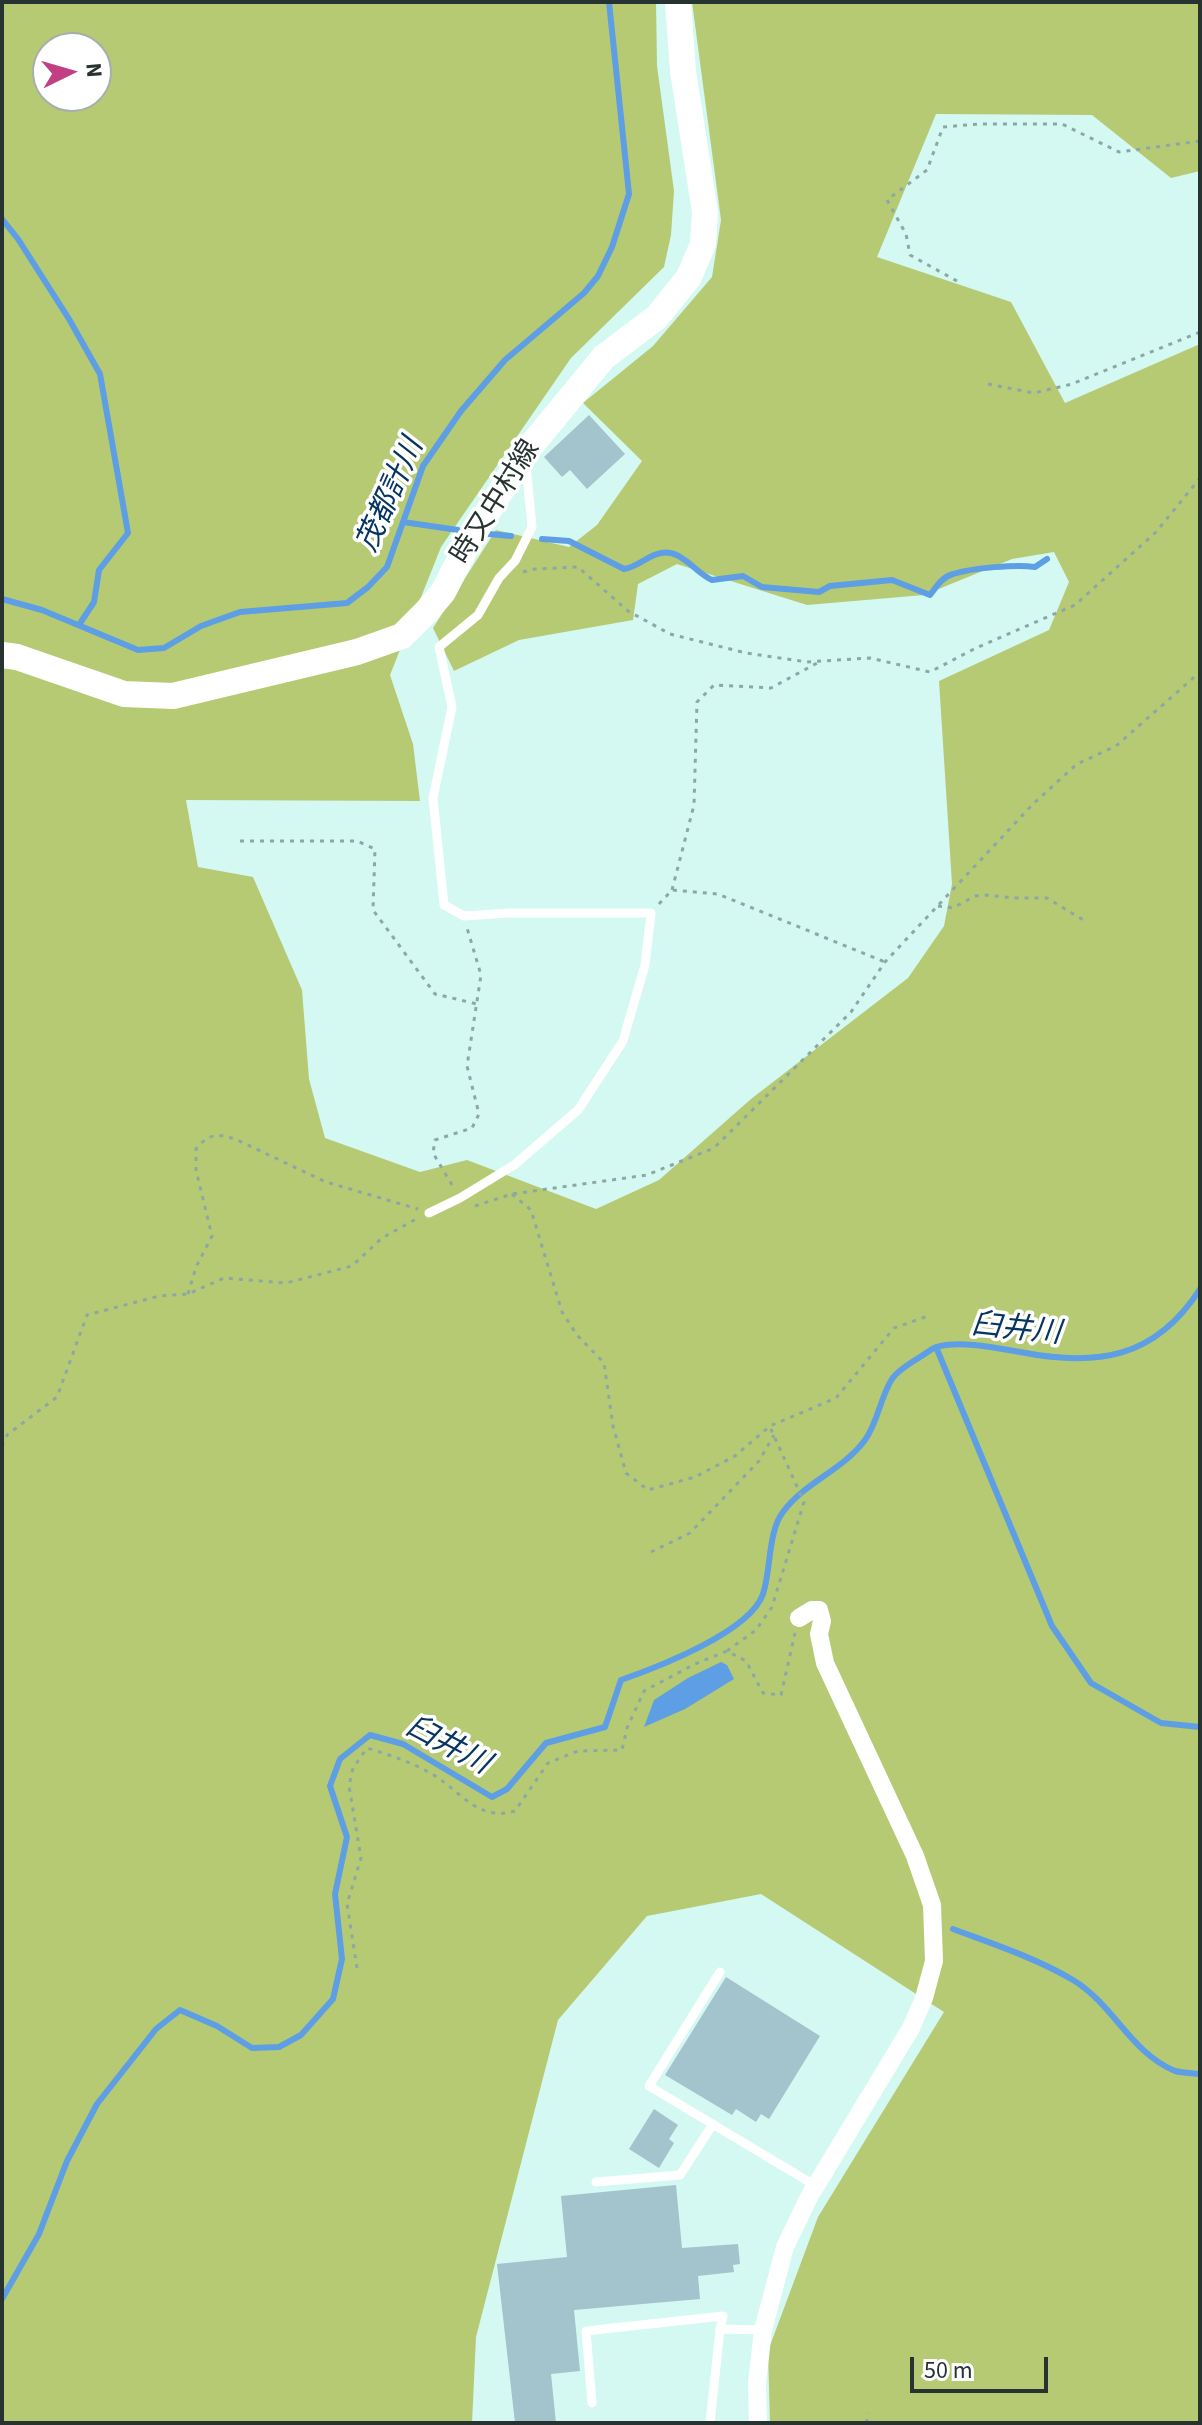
<!DOCTYPE html>
<meta charset="utf-8">
<style>
body{margin:0}
#map{position:relative;width:1202px;height:2425px;overflow:hidden;background:#d4f8f2;font-family:"Source Sans 3",sans-serif}
canvas{display:block}
.frame{position:absolute;inset:0;border:4px solid #263331;pointer-events:none}
.north{position:absolute;left:32px;top:32px;width:80px;height:80px;box-sizing:border-box;background:#fff;border:2px solid #a8adad;border-radius:50%;rotate:85deg;font-size:22px;font-weight:700;line-height:32px;text-align:center;color:#263331}
.north::after{content:'';display:block;margin:auto;width:28px;height:36px;background:#c33f84;clip-path:polygon(50% 0,100% 100%,50% 72%,0 100%)}
.scale{position:absolute;left:910px;top:2357px;width:138px;height:36px;box-sizing:border-box;border:4px solid #263331;border-top:0;padding-left:10px;font-size:24px;line-height:28px;white-space:nowrap;color:#263331;-webkit-text-stroke:6px #fff;paint-order:stroke}
</style>
<div id="map">
<canvas width="1202" height="2425"></canvas>
<div class="frame"></div>
<div class="north">N</div>
<div class="scale">50 m</div>
</div>
<script>
const context = document.querySelector('canvas').getContext('2d');
context.lineJoin = 'round';
function fillPath(path, color) { context.fillStyle = color; context.fill(path, 'evenodd'); }
function stroke(path, color, width, dash) { context.strokeStyle = color; context.lineWidth = width; context.lineCap = dash ? 'butt' : 'round'; context.setLineDash(dash || []); context.stroke(path); }
function drawText(font, color, halo, rows, align = 'center') {
  context.font = font + ' "Source Sans 3","Noto Sans JP",sans-serif'; context.lineWidth = 7; context.setLineDash([]); context.textBaseline = 'middle'; context.strokeStyle = halo; context.fillStyle = color; for (const [text, x, y, turn = 0] of rows) {
    context.save(); context.translate(x, y); context.rotate((+turn || 0) * Math.PI / 180); context.textAlign = isNaN(turn) ? turn : align; if (halo) context.strokeText(text, 0, 0); context.fillText(text, 0, 0); context.restore();
  }
}
const green = new Path2D(`
 M 2,2 L 656,2 L 657,66 L 674,191 L 671,235 L 664,267 L 571,358 L 441,547 L 390,675 L 413,744 L 420,801 L 186,800 L 198,867 L 253,877 L 302,990 L 309,1079 L 325,1138 L 420,1172 L 467,1160 L 596,1209 L 659,1180 L 751,1099 L 908,978 L 944,926 L 952,884 L 939,681 L 1049,630 L 1069,582 L 1054,552 L 1012,559 L 924,595 L 807,605 L 677,564 L 638,584 L 633,620 L 519,640 L 454,671 L 433,628 L 496,530 L 569,547 L 597,525 L 642,461 L 583,403 L 653,346 L 712,277 L 721,220 L 692,2 L 1200,2 L 1200,171 L 1171,178 L 1092,115 L 936,114 L 877,257 L 1011,302 L 1065,403 L 1200,344 L 1200,2423 L 770,2423 L 768,2351 L 818,2217 L 944,2012 L 761,1894 L 647,1916 L 558,2020 L 476,2337 L 472,2423 L 2,2423 ZM 48,48 L 96,48 L 96,96 L 48,96 Z`);
const water = new Path2D(`
 M 721,1662 L 727,1665 L 734,1679 L 685,1709 L 644,1727 L 654,1700 L 688,1678 Z`);
const stream = new Path2D(`
 M 2,219 L 18,239 L 69,319 L 100,374 L 128,533 L 99,570 L 94,602 L 79,625
 M 403,522 L 458,530
 M 489,534 L 511,536
 M 542,539 L 569,541 L 624,569 C 638,567 648,555 661,553 C 682,549 695,573 712,580 L 743,576 L 762,587 L 819,592 L 830,586 L 892,580 L 930,595 C 937,586 942,577 953,574 C 972,568 1017,564 1035,567 L 1047,559
 M 2,599 L 42,610 L 138,650 L 164,648 L 201,626 L 240,612 L 347,603 L 368,587 L 387,567 L 423,466 L 461,411 L 505,360 L 584,293 L 598,276 L 612,247 L 629,194 L 609,2
 M 936,1347 L 1052,1626 L 1091,1683 L 1161,1723 L 1200,1727
 M 953,1929 C 993,1944 1036,1958 1073,1980 C 1113,2004 1131,2053 1175,2071 C 1183,2073 1192,2073 1200,2074
 M 2,2299 L 39,2234 L 67,2161 L 97,2104 L 156,2029 L 180,2010 L 217,2026 L 252,2048 L 279,2047 L 301,2035 L 333,1999 L 342,1959 L 335,1894 L 347,1837 L 330,1786 L 340,1759 L 370,1735 L 403,1744 L 492,1797 L 507,1789 L 546,1743 L 605,1727 L 621,1680 C 658,1667 750,1632 763,1594 C 771,1570 768,1531 783,1512 C 805,1482 843,1470 865,1440 C 878,1422 880,1398 892,1379 C 898,1370 911,1363 920,1357 C 925,1354 931,1349 936,1347 C 959,1340 997,1348 1020,1352 C 1096,1367 1155,1359 1200,1289`);
const building = new Path2D(`
 M 589,415 L 625,454 L 587,489 L 570,470 L 562,477 L 544,457 Z
 M 726,1977 L 820,2036 L 769,2119 L 761,2114 L 756,2122 L 736,2109 L 732,2115 L 665,2075 Z
 M 654,2109 L 678,2125 L 669,2139 L 674,2143 L 659,2168 L 629,2149 Z
 M 676,2185 L 682,2248 L 738,2244 L 740,2264 L 733,2265 L 734,2272 L 698,2276 L 700,2299 L 574,2310 L 580,2371 L 551,2374 L 556,2423 L 515,2423 L 497,2264 L 567,2257 L 561,2196 Z`);
const path = new Path2D(`
 M 957,281 L 910,255 L 906,234 L 887,200 L 927,170 L 943,127 L 979,124 L 1062,124 L 1119,152 L 1200,141
 M 988,384 L 1034,393 L 1072,384 L 1200,332
 M 523,572 L 535,569 L 578,567 L 628,611 L 670,634 L 746,653 L 807,662 L 870,658 L 930,672 L 976,648 L 1075,605 L 1156,532 L 1200,478
 M 240,841 L 357,841 L 375,849 L 373,910 L 435,994 L 477,1004
 M 672,890 L 694,805 L 697,702 L 714,685 L 771,688 L 821,661
 M 659,904 L 672,890 L 718,894 L 885,962
 M 938,906 L 953,908 L 975,896 L 987,895 L 1013,898 L 1047,898 L 1085,921
 M 452,1185 L 433,1153 L 435,1140 L 472,1128 L 479,1114 L 467,1066 L 481,975 L 467,928
 M 512,1194 L 531,1210 L 562,1312 L 577,1335 L 604,1363 L 613,1426 L 626,1473 L 648,1490 L 695,1477 L 735,1456 L 770,1426 L 836,1398 L 894,1328 L 931,1315
 M 475,1206 L 512,1194 L 647,1175 L 714,1148 L 851,1012 L 885,962 L 1034,803 L 1077,764 L 1116,746 L 1200,672
 M 188,1294 L 196,1267 L 212,1236 L 196,1170 L 196,1149 C 208,1134 217,1133 235,1139 L 326,1182 L 418,1209
 M 2,1446 L 7,1435 L 57,1397 L 87,1315 L 159,1296 L 188,1294 L 224,1278 L 286,1283 L 352,1266 L 382,1238 L 418,1218
 M 651,1552 L 690,1533 L 759,1461 L 774,1435
 M 727,1651 L 756,1630 L 772,1607 L 804,1502 L 770,1427
 M 357,1968 L 347,1904 L 361,1858 L 349,1786 L 353,1768 L 367,1748 C 390,1755 411,1762 432,1774 C 461,1791 477,1822 515,1811 L 548,1763 L 578,1751 L 622,1750 L 627,1728 L 644,1691 L 695,1664 L 727,1651 L 746,1661 L 763,1693 L 781,1695 L 795,1633
 M 866,2423 L 869,2413`);
const service = new Path2D(`
 M 429,1213 L 460,1198 L 514,1165 L 578,1110 L 623,1041 L 645,965 L 651,913 L 509,913 L 464,916 L 444,905 L 433,798 L 452,707 L 439,647 L 478,615 L 499,578 L 515,561 L 532,527 L 526,465
 M 720,1972 L 649,2086 L 816,2186
 M 596,2182 L 680,2175 L 713,2124
 M 592,2403 L 586,2331 L 723,2316 L 720,2329
 M 710,2423 L 720,2329 L 763,2330`);
const minor = new Path2D(`
 M 758,2423 L 757,2383 L 763,2330 L 785,2247 L 809,2197 L 911,2028 L 924,1998 L 934,1961 L 932,1905 L 915,1856 L 825,1663 L 819,1634 L 822,1621 L 819,1610 L 812,1610 L 799,1618`);
const secondary = new Path2D(`
 M 2,655 L 17,657 L 124,694 L 173,696 L 357,652 L 402,636 L 426,612 L 443,592 L 471,538 L 525,453 L 604,357 L 657,317 L 689,277 L 703,244 L 705,212 L 683,71 L 678,2`);
const streetNames = [
 ["時又中村線",497,503,-58]
];
const waterNames = [
 ["茂都計川",392,496,-66],
 ["臼井川",1016,1331,6],
 ["臼井川",447,1747,28]
];
fillPath(green, '#b6ca74');
fillPath(water, '#5e9ee4');
stroke(stream, '#5e9ee4', 6);
fillPath(building, '#a3c3cd');
stroke(path, '#8da8a4', 3, [4, 6]);
stroke(service, '#fff', 9);
stroke(minor, '#fff', 18);
stroke(secondary, '#fff', 26);
drawText('28px', '#263331', '#fff', streetNames);
drawText('italic 30px', '#063562', '#fff', waterNames);
</script>
